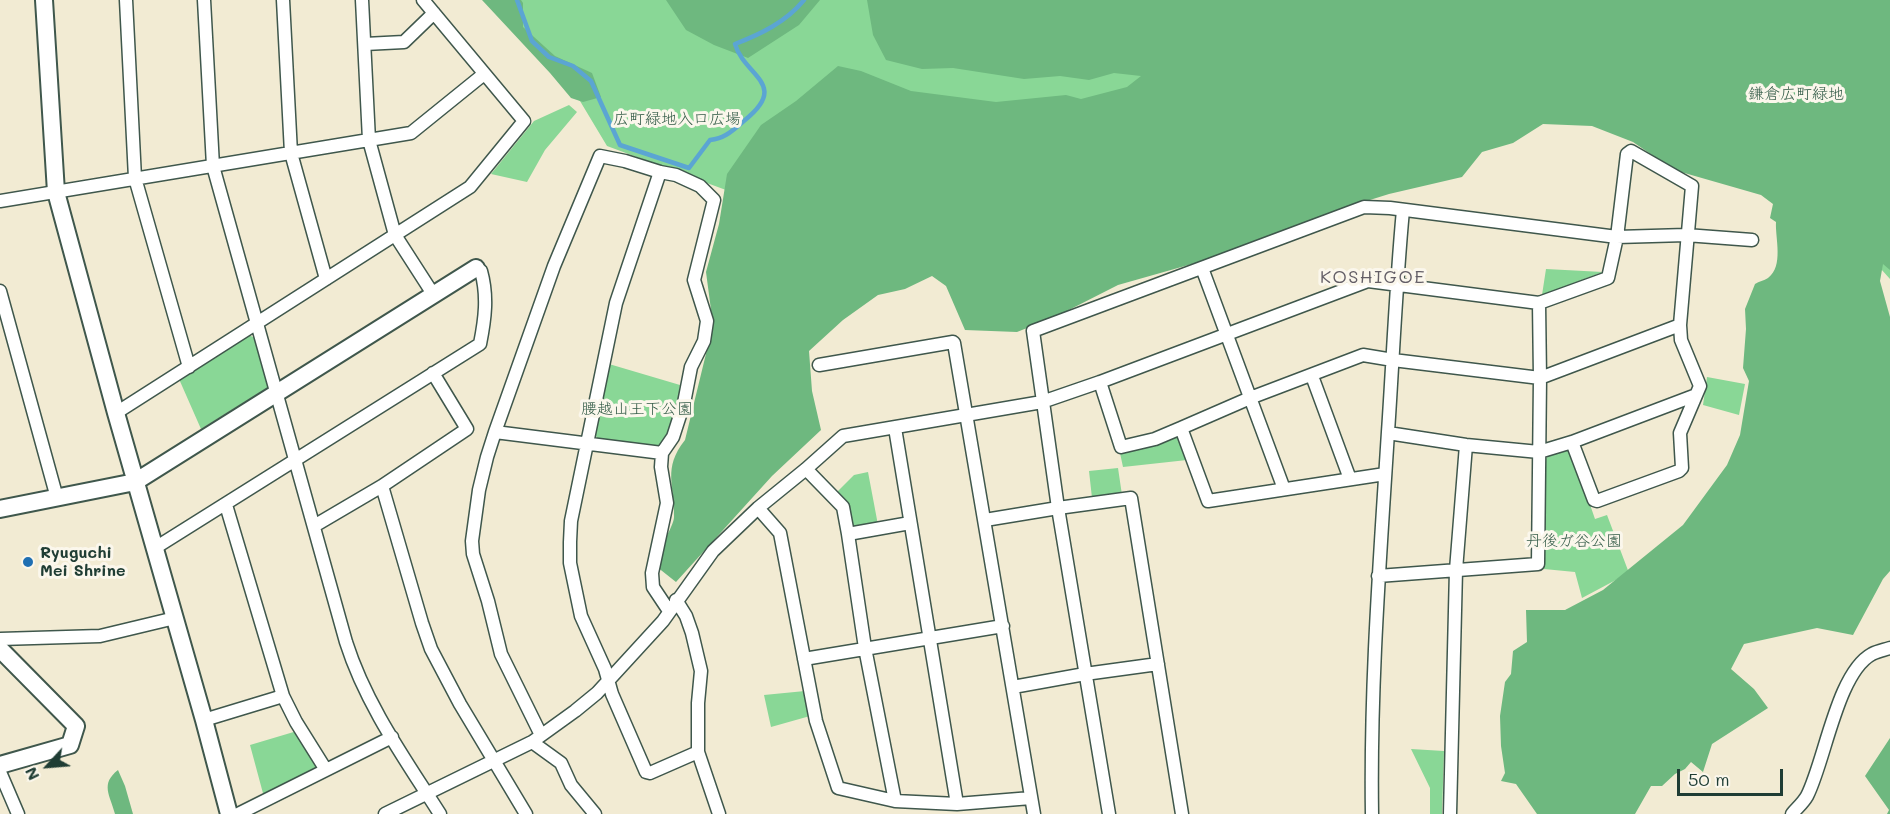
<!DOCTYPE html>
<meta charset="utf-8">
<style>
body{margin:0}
#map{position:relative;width:1890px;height:814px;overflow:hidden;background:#f2ebd3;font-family:Mali,sans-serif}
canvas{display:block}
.north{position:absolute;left:18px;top:736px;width:60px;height:60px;-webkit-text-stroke:4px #fbf7ec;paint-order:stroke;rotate:244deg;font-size:16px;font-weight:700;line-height:24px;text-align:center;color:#1f3d34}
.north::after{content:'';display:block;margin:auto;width:21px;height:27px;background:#1f3d34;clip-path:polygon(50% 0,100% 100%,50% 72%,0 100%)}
.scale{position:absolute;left:1677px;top:769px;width:106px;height:27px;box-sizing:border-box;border:3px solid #1f3d34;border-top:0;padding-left:8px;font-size:18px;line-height:21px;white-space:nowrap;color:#1f3d34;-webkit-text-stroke:4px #fbf7ec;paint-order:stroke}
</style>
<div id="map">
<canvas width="1890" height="814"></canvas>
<div class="north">N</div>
<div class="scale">50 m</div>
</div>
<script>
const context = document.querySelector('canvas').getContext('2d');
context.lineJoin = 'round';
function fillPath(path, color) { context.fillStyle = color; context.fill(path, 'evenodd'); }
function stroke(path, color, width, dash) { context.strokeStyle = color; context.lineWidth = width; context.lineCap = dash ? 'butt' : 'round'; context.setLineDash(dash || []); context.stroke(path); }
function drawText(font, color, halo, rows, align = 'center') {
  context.font = font + ' Mali,"Klee One",sans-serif'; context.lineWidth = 6; context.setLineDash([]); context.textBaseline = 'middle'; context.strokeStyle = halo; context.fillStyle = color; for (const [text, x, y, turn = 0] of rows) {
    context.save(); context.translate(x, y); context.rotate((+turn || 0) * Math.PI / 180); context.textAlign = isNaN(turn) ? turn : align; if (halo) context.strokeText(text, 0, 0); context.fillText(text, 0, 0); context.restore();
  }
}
const green = new Path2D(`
 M 491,0 L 1890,0 L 1890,279 L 1828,210 L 1581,100 L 734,193 L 607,146 L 565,76 Z
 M 569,105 L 577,112 L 545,150 L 527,182 L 491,174 L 534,121 Z
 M 1546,269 L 1603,272 L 1542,295 Z
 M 249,335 L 255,338 L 269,385 L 267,388 L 201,429 L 179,379 Z
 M 609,364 L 680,385 C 678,403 674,437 658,448 L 599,440 L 595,435 Z
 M 1707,377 L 1745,384 L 1739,415 L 1703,405 Z
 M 1174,435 L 1179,438 L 1187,460 L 1123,467 L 1120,453 L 1159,442 Z
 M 1566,448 L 1571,450 L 1595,519 L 1607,515 L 1629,573 L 1582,598 L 1575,572 L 1544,569 L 1544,461 L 1550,454 Z
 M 1118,468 L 1122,495 L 1092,498 L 1089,471 Z
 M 868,472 L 878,525 L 857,528 L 851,524 L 837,492 L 854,475 Z
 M 805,691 L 810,716 L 771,727 L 764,695 Z
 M 297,731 L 319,766 L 317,769 L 264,797 L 250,745 Z
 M 1411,749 L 1444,751 L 1442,814 L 1430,814 L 1430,788 Z`);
const forest = new Path2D(`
 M 482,0 L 521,0 L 523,3 L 523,27 L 555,56 L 592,73 L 601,97 L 583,102 L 571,98 L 550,73 Z
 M 666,0 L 820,0 L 799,25 L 748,58 L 714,45 L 686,30 Z
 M 867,0 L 1890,0 L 1890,270 L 1883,264 L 1880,281 L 1890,317 L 1890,571 L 1883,579 L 1853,635 L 1817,628 L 1744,644 L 1731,669 L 1754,689 L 1768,708 L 1712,744 L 1703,772 L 1691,762 L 1685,769 L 1675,774 L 1662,786 L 1651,786 L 1635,814 L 1537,814 L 1516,784 L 1501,781 L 1505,773 L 1501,746 L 1500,716 L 1505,682 L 1511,674 L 1513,651 L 1527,642 L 1526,610 L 1565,610 L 1603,590 L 1683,525 L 1727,465 L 1740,435 L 1749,381 L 1743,368 L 1746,329 L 1745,309 L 1755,284 C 1759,281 1764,281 1768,278 C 1784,266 1775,238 1776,222 L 1770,218 L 1773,204 L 1761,195 L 1674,170 L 1633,142 L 1592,126 L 1543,124 L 1513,143 L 1482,152 L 1462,177 L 1389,194 L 1341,209 L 1206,260 L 1118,285 L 1057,316 L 1017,332 L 965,330 L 946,286 L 932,276 L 905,289 L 878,295 L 843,320 L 809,351 L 812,391 L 821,430 L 772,476 L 676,582 L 652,563 C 657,553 674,526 674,517 C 675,485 662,469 685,440 L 713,325 L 706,272 L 719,224 L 727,174 L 761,125 L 796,101 L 838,66 L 861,71 L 911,91 L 996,102 L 1066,95 L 1081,99 L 1127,87 L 1141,76 L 1114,73 L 1089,80 L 1060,76 L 1024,79 L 953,68 L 922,69 L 886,60 L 873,35 Z
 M 1890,738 L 1890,814 L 1887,814 L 1889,810 L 1865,776 Z
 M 118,770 L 125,786 L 133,814 L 115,814 C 110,795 100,784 118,770 Z`);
const stream = new Path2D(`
 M 517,0 L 532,41 L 549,57 L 573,66 L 591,81 L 620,145 L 689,168 L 710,140 C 726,138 733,130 745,120 C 790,84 744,76 735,44 C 761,34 786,22 804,0`);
const street = new Path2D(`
 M 126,0 L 135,178 L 189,367
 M 204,0 L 213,166 L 346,642 C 366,705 405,759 440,814
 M 283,0 L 291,153 L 326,279
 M 362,0 L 369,140 L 395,235 L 433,294
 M 365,44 L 404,42 L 434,13
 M 660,172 L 616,303 L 571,521 L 570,542 L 570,563 L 581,616 L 605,669 L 612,694 L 646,772 L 650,773 L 698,752
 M 0,201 L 411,133 L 484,74
 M 1202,268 L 1284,489
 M 0,291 L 57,498
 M 819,365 L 953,342 L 954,343 L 1034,814
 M 1312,376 L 1350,479
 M 1100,382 L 1121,447 L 1155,439 L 1181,428 L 1208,501 L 1385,474
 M 116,413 L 470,187 L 524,121 L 423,0
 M 895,428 L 957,804
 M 1181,428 L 1250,398 L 1363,355 L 1393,360 L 1540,378 L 1680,325
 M 495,432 L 662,453 L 673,437 L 684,403 L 691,367 L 704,341 L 707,321 L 694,280 L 714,200 L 700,186 L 676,175 L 660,172 L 625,161 L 600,156 L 554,266 L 495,432 L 487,457 L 479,490 L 472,541 L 473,554 L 488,601 L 501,654 L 541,735
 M 1388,433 L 1466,445 L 1539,452 L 1572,442 L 1696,395
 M 662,453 L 661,467 L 667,503 L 652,573 L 653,587 L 669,611
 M 806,469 L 843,507 L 848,534
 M 382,486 L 422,623 L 431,649 L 460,704 L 526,814
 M 226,505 L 283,696 L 296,722 L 326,770
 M 758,508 L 780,533 L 816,721 L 838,788 L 895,801 L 957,804 L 1031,798
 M 985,520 L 1058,508 L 1131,498 L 1182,814
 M 314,526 L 382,486 L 467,429 L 433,373
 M 155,548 L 480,344 C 485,319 488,296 481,271 L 476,268
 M 1378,576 L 1538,564 L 1540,378 L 1539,303
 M 676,600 L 686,616 L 692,633 L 701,671 L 698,703 L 698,752 L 719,814
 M 0,639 L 100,636 L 175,618
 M 804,659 L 1003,626
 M 1013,687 L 1085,674 L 1158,664
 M 204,720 L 283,696
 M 532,742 L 561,763 L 571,785 L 595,814
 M 0,772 L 18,814
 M 895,801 L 865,648 L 848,534 L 910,523
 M 238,814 L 392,737
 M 385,814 L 532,742 L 575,711 L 597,693 L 663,621 L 713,551 L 758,508 L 806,469 L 843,436 L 1042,402 L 1100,382 L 1368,281 L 1539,303 L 1608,278 L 1617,237 L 1627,154 L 1631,151 L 1692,186 L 1680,325 L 1681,340 L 1700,386 L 1680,433 L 1682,468 L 1679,471 L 1597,501 L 1594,500 L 1572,442
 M 1109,814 L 1058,508 L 1033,331 L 1364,207 L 1390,208 L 1617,237 L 1686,235 L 1752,240
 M 1372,814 C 1370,687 1380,559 1388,432 C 1393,358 1396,284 1403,210
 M 1450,814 L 1456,570 L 1466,445
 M 1792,814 C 1797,808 1803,803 1807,796 C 1825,761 1837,673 1872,654 C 1878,651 1884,650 1890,648`);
const secondary = new Path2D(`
 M 44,0 L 56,192 L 116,413 L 204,720 L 229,814
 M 0,509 L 135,482 L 476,268
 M 0,649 L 76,726 L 70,745 L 0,765`);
const markers = [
 [28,562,6,"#1f6fb2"]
];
const parkNames = [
 ["鎌倉広町緑地",1796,94],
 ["広町緑地入口広場",677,119],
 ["腰越山王下公園",637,409],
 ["丹後ガ谷公園",1574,541]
];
const poiNames = [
 ["Ryuguchi",40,553],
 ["Mei Shrine",40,571]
];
const neighbourhoodNames = [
 ["KOSHIGOE",1373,277]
];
fillPath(green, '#89d796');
fillPath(forest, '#6eb87f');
stroke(stream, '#5ba5d3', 4.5);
stroke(street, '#3f574c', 15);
stroke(secondary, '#3f574c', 20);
stroke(street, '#fff', 12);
stroke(secondary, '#fff', 16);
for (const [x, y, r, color] of markers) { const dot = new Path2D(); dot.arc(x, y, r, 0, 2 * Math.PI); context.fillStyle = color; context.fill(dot); stroke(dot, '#fbf7ec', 2); }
drawText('16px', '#345c48', '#fbf7ec', parkNames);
drawText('bold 16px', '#1f3d34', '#fbf7ec', poiNames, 'left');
context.letterSpacing = '1.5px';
drawText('18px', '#635e66', '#fbf7ec', neighbourhoodNames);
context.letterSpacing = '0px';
</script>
